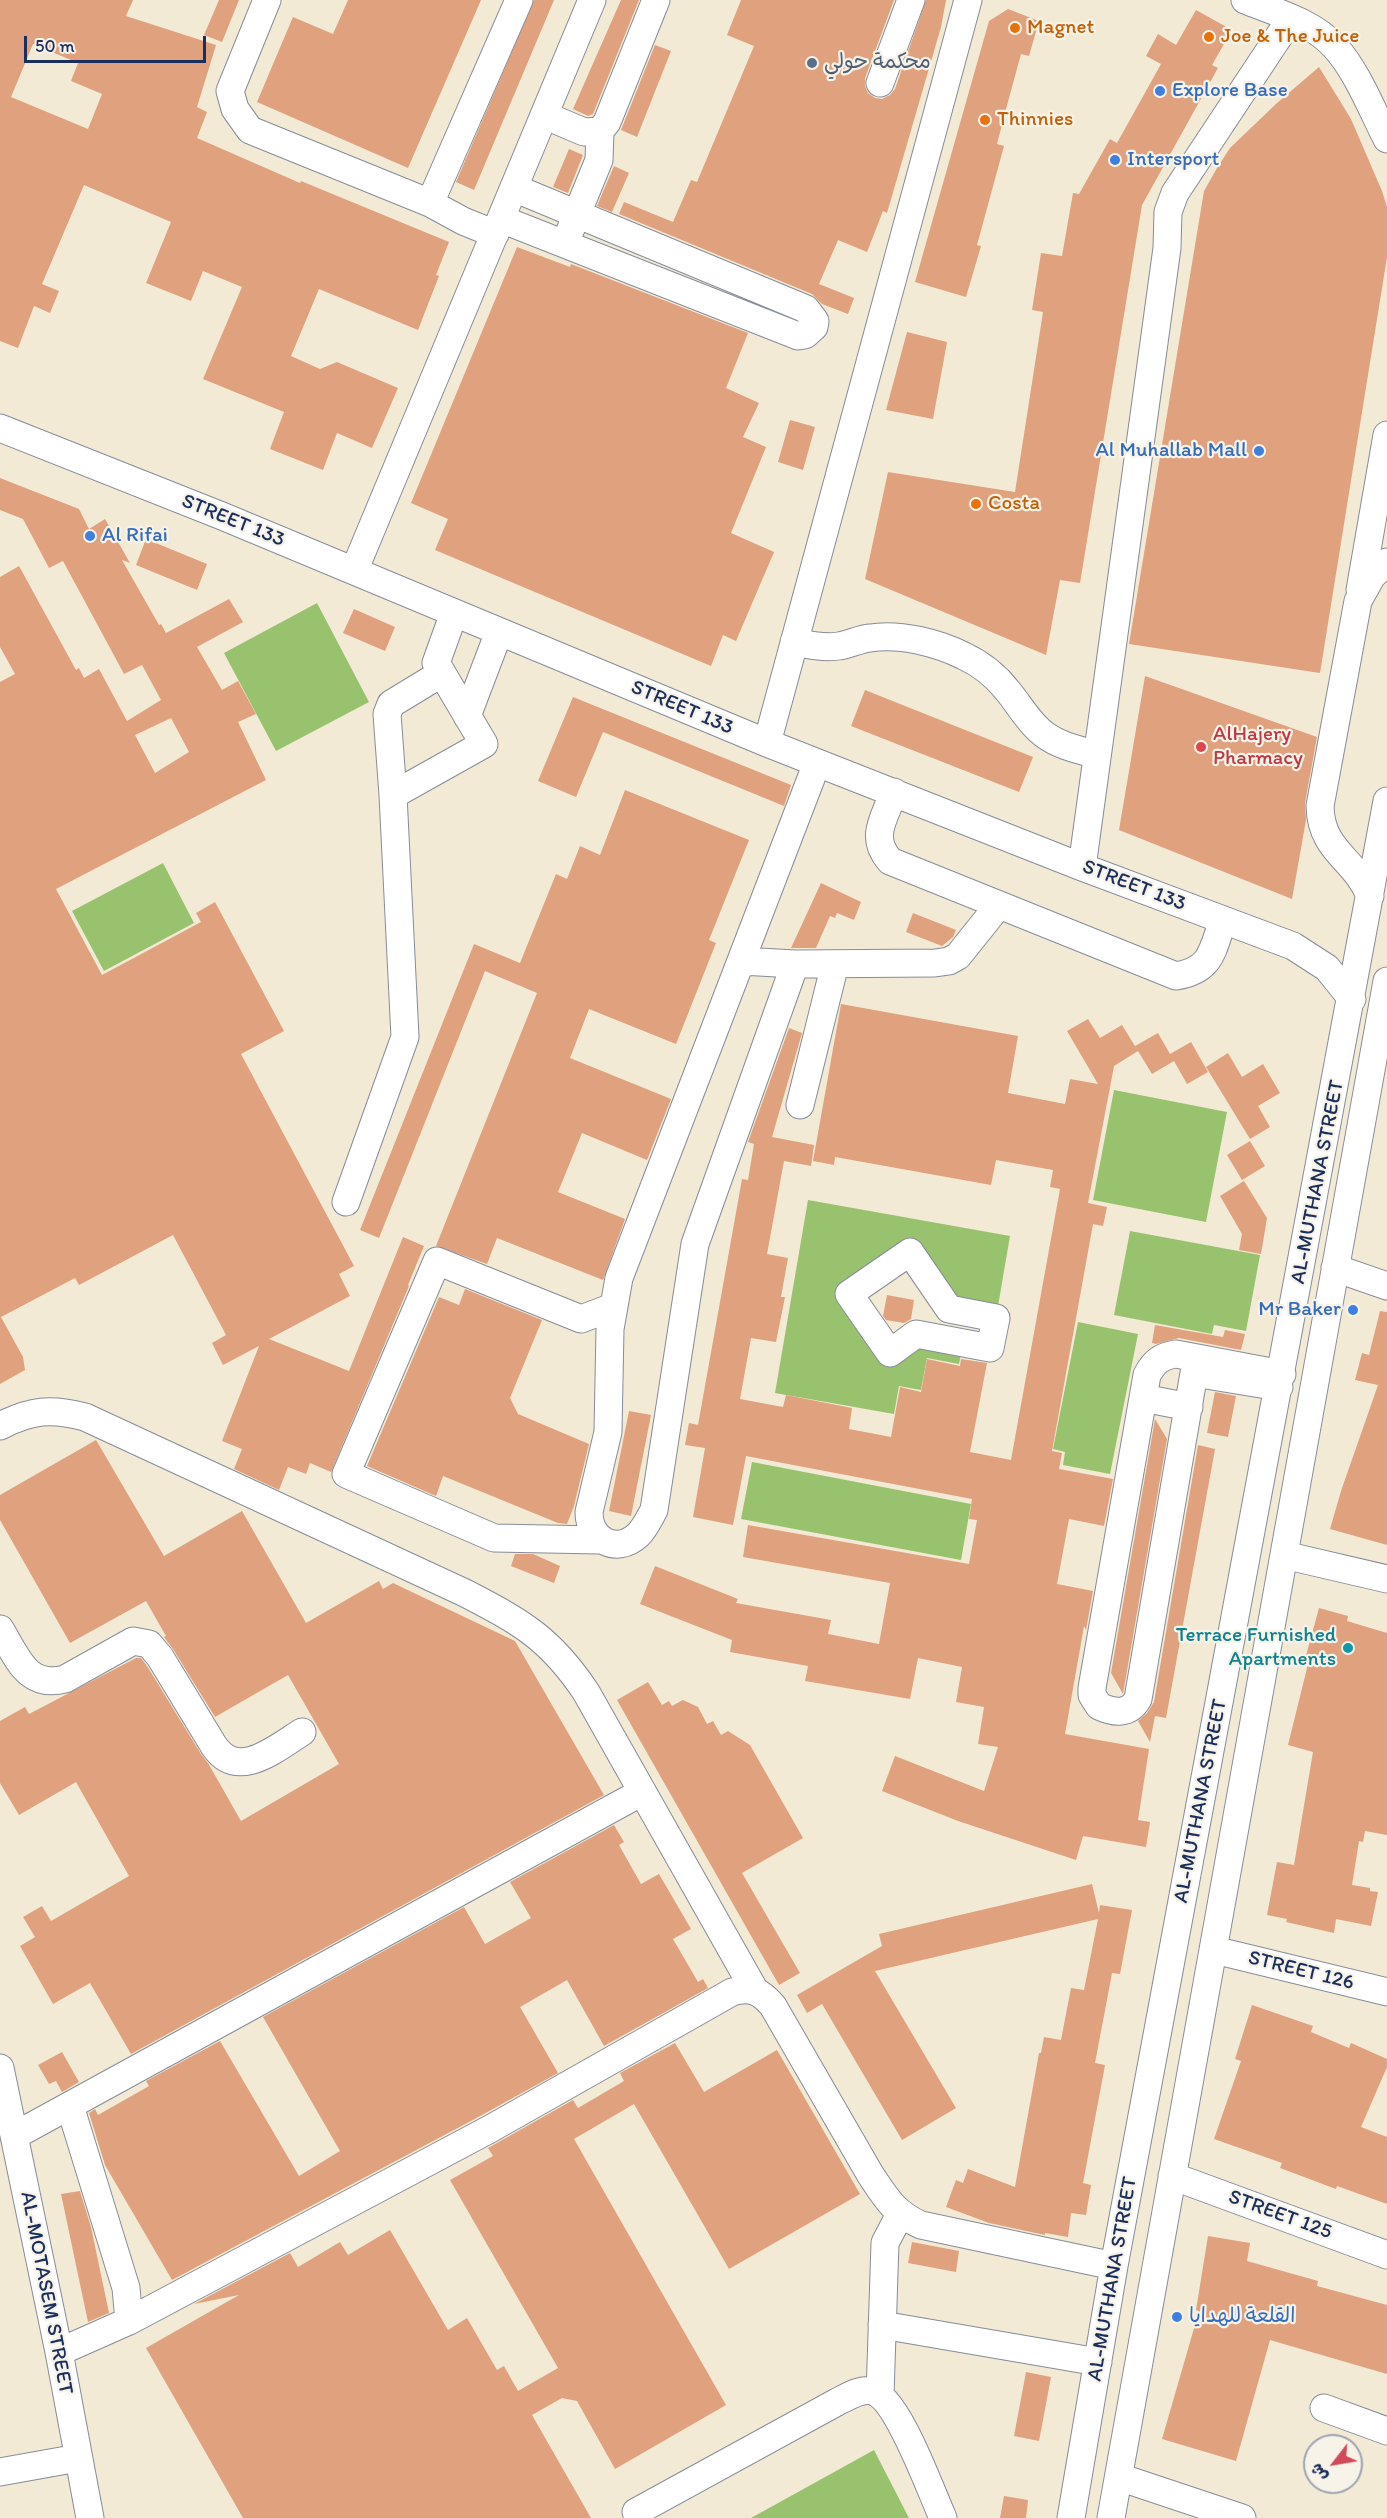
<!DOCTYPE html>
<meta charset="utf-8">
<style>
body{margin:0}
#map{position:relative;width:1387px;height:2518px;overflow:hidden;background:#f2ead4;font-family:Itim,"Playpen Sans Arabic",sans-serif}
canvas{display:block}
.north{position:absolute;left:1303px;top:2434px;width:60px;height:60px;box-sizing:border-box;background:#f7f3e8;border:2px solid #9fa5b1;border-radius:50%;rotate:239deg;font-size:16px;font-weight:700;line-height:24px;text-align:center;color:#1b2f5e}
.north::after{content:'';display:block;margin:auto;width:21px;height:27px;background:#d1495b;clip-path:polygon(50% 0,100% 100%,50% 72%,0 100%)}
.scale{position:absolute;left:24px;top:36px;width:182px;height:27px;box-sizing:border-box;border:3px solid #1b2f5e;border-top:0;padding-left:8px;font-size:18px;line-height:21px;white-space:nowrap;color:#1b2f5e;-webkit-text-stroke:4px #f7f3e8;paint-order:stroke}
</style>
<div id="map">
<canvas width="1387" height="2518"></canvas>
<div class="north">ش</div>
<div class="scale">50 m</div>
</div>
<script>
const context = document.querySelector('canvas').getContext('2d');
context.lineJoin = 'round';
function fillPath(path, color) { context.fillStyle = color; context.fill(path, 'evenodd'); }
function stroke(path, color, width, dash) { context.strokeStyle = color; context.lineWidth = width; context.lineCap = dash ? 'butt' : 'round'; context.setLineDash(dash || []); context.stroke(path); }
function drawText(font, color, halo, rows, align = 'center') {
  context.font = font + ' Itim,"Playpen Sans Arabic",sans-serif'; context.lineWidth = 4.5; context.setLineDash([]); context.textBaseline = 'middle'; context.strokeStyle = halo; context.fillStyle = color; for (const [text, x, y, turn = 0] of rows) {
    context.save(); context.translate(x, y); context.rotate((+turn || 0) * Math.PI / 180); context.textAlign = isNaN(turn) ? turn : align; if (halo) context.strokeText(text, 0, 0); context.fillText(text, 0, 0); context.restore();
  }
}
const green = new Path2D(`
 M 317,603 L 369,702 L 276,751 L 224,653 Z
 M 163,863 L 194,923 L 104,971 L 72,911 Z
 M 1114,1090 L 1227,1112 L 1206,1222 L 1093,1200 Z
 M 808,1200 L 1010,1236 L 996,1318 L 949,1309 L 910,1252 L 849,1294 L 890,1352 L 916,1334 L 963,1343 L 959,1364 L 927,1358 L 921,1390 L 899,1386 L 894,1414 L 775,1393 Z
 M 1130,1231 L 1260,1255 L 1246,1331 L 1214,1325 L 1212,1334 L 1114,1315 Z
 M 1078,1322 L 1138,1334 L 1110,1474 L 1063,1465 L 1065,1452 L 1053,1449 Z
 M 752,1462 L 971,1504 L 961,1560 L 741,1519 Z
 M 874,2450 L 909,2518 L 751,2518 Z`);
const building = new Path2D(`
 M 0,0 L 133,0 L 126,16 L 216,45 L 197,107 L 207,112 L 197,138 L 300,183 L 301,181 L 449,242 L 436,275 L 439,276 L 418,330 L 319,289 L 291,356 L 320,369 L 337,362 L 398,388 L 372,448 L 337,433 L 323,470 L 270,449 L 284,412 L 203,379 L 242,287 L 203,271 L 191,301 L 146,283 L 171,222 L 84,185 L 42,284 L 59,291 L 50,313 L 34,306 L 18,348 L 0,341 ZM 33,44 L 78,63 L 71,81 L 102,94 L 88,129 L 11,97 Z
 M 219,0 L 239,0 L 222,42 L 204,35 Z
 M 348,0 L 481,0 L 408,168 L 257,102 L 293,17 L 333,34 Z
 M 534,0 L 554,0 L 474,190 L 456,182 Z
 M 621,0 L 639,0 L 593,114 L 588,116 L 573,109 Z
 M 741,0 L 894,0 L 865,78 L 865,86 L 868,93 L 875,98 L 882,99 L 890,95 L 895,89 L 926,0 L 946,0 L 941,27 L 887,213 L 883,211 L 867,252 L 838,240 L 819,284 L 854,298 L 848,314 L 822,304 L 812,294 L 619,214 L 624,202 L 673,222 L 691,180 L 697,182 L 754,46 L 727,35 Z
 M 1008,9 L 1039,21 L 1029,56 L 1021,54 L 1006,109 L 997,144 L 1004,146 L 977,245 L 981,246 L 966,297 L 915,282 L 989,21 Z
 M 1196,10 L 1232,30 L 1212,65 L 1218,68 L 1142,205 L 1080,583 L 1060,580 L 1046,655 L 865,579 L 888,472 L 1015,492 L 1043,312 L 1032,310 L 1041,253 L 1062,256 L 1073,193 L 1079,194 L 1110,139 L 1117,143 L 1161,64 L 1146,56 L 1158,34 L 1176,45 Z
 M 655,45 L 671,51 L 637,137 L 621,130 Z
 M 1319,67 L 1351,119 L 1382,191 L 1387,207 L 1387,257 L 1320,673 L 1129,644 L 1204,191 L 1217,168 L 1230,148 L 1277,103 Z
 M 569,149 L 583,155 L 568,193 L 553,187 Z
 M 614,166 L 629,173 L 612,212 L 597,206 Z
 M 517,247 L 570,267 L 571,264 L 748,333 L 726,388 L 759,403 L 743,437 L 766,447 L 731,533 L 774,552 L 736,641 L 723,635 L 711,666 L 435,550 L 448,519 L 411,503 Z
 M 907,332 L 947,342 L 933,419 L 886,410 Z
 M 790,420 L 815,427 L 803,470 L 778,462 Z
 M 0,478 L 79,509 L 89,529 L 105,519 L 130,563 L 122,560 L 159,625 L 161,624 L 166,633 L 229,599 L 243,622 L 197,647 L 222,690 L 238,681 L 256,714 L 238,722 L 266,780 L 56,889 L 102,975 L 201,922 L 196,913 L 215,902 L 284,1031 L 241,1054 L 354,1266 L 339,1274 L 350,1296 L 269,1339 L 349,1371 L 403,1237 L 424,1246 L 408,1285 L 409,1286 L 331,1472 L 310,1463 L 306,1474 L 288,1467 L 279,1490 L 234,1469 L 242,1449 L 222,1441 L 259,1346 L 223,1365 L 212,1343 L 226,1335 L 173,1235 L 79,1285 L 75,1278 L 1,1317 L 23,1357 L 25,1370 L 0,1384 L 0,682 L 15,674 L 0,647 L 0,577 L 19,566 L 76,670 L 79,668 L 84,678 L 99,669 L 127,721 L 161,700 L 142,665 L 124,674 L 63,561 L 49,568 L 23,519 L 0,510 ZM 171,718 L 189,752 L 155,773 L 135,735 Z
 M 146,539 L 207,564 L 197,590 L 136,565 Z
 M 354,609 L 395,627 L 385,651 L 343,633 Z
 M 1145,676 L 1317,737 L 1305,803 L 1306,820 L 1292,899 L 1119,830 Z
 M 865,690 L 1033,757 L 1019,792 L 851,726 Z
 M 573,697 L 791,785 L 784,806 L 603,732 L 576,797 L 538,781 Z
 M 625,790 L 749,840 L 709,940 L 716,943 L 676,1044 L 589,1009 L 570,1058 L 671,1099 L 647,1160 L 582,1133 L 558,1192 L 625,1219 L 603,1280 L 497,1238 L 487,1264 L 436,1246 L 537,993 L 485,971 L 379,1238 L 360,1230 L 474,944 L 520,963 L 556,874 L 567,879 L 580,846 L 600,855 Z
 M 821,883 L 861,902 L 854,920 L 837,913 L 835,918 L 830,916 L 816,948 L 791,948 Z
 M 913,913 L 956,930 L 953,937 L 942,946 L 906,932 Z
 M 841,1004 L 1018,1036 L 1008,1093 L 1065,1104 L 1070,1079 L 1098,1084 L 1067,1031 L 1088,1019 L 1100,1038 L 1122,1025 L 1138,1051 L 1114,1066 L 1088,1203 L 1107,1207 L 1103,1226 L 1093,1224 L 1052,1451 L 1062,1453 L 1059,1469 L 1113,1479 L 1104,1526 L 1069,1519 L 1057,1584 L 1093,1591 L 1086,1630 L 1084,1626 L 1065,1734 L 1149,1749 L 1138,1820 L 1150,1822 L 1146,1847 L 1083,1836 L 1076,1860 L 958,1821 L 882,1791 L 895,1756 L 984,1791 L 998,1747 L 978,1744 L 984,1707 L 956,1702 L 962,1667 L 918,1658 L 910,1699 L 805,1681 L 808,1666 L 730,1652 L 732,1640 L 640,1604 L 655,1566 L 738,1599 L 736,1603 L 831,1620 L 828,1634 L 879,1644 L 890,1583 L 743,1557 L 748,1525 L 969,1564 L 977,1520 L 969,1519 L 972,1499 L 746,1456 L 733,1525 L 693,1517 L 705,1448 L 685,1445 L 689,1423 L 698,1425 L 742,1179 L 748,1180 L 754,1144 L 748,1142 L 789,1028 L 802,1033 L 772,1137 L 814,1145 L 811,1166 L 784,1161 L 767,1254 L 788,1258 L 781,1297 L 785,1297 L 776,1342 L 751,1338 L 740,1399 L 783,1407 L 786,1395 L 852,1408 L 849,1429 L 891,1437 L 900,1387 L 921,1392 L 927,1359 L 960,1366 L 961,1359 L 987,1363 L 970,1452 L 1011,1460 L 1060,1189 L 1050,1187 L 1053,1170 L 996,1160 L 991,1185 L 835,1157 L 834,1165 L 813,1161 Z
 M 1158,1033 L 1174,1061 L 1152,1074 L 1135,1046 Z
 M 1191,1042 L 1208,1072 L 1187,1084 L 1170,1054 Z
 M 1228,1053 L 1242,1077 L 1263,1064 L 1280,1093 L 1258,1106 L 1270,1127 L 1250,1139 L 1206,1067 Z
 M 1250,1141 L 1265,1166 L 1242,1180 L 1227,1155 Z
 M 1244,1181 L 1267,1218 L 1261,1254 L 1239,1250 L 1242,1234 L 1220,1196 Z
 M 465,1289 L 542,1320 L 510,1398 L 518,1414 L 589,1444 L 574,1506 L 567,1524 L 558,1523 L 443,1476 L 436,1496 L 367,1466 L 439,1297 L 459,1305 Z
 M 887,1295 L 914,1300 L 911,1319 L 904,1323 L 886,1320 L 883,1316 Z
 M 1380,1311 L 1387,1312 L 1387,1545 L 1330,1529 L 1341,1491 L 1378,1385 L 1355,1380 L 1362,1353 L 1369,1355 Z
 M 1155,1325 L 1223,1337 L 1225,1330 L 1245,1334 L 1241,1350 L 1179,1338 L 1156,1344 L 1152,1343 Z
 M 1215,1392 L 1236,1396 L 1228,1437 L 1207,1433 Z
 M 629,1411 L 651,1415 L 631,1516 L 609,1511 Z
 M 1155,1419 L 1167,1439 L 1123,1694 L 1111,1673 Z
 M 96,1440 L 164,1556 L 242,1511 L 306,1623 L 379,1581 L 383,1589 L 393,1583 L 515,1641 L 604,1795 L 131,2054 L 90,1983 L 53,2004 L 20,1946 L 35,1937 L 23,1917 L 42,1906 L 51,1921 L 129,1876 L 76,1782 L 19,1815 L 0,1783 L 0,1721 L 25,1707 L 29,1714 L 136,1658 L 141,1658 L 147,1666 L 201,1754 L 208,1763 L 241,1821 L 339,1764 L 288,1675 L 215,1717 L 173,1649 L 164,1637 L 166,1636 L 146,1601 L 70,1643 L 0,1520 L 0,1495 Z
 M 1198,1445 L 1215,1449 L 1166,1718 L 1155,1716 L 1150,1742 L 1138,1721 L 1147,1713 L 1154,1702 Z
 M 515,1554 L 533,1554 L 560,1566 L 554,1583 L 511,1566 Z
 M 1319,1608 L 1348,1616 L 1347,1621 L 1387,1633 L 1387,1835 L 1365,1831 L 1363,1842 L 1359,1841 L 1352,1885 L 1370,1888 L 1370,1891 L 1378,1892 L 1371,1926 L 1336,1919 L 1334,1933 L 1286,1922 L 1287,1919 L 1267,1915 L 1277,1862 L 1294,1865 L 1313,1752 L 1288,1745 L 1308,1664 L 1304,1663 Z
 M 648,1682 L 662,1705 L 669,1701 L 672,1706 L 683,1700 L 698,1707 L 707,1724 L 713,1721 L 721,1735 L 728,1731 L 750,1745 L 803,1838 L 742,1873 L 800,1973 L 779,1985 L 617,1700 Z
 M 614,1825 L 624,1842 L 619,1845 L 641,1884 L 659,1874 L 691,1929 L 673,1939 L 698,1982 L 703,1979 L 708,1988 L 604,2046 L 567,1980 L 520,2007 L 558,2073 L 482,2115 L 172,2280 L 105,2165 L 89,2113 L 95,2109 L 98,2115 L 149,2086 L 146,2081 L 220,2041 L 299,2176 L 340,2151 L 263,2017 L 464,1907 L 485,1944 L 531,1918 L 510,1882 Z
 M 1092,1884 L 1099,1913 L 1100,1905 L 1132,1910 L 1120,1974 L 1112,1973 L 1095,2063 L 1105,2065 L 1083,2183 L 1091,2185 L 1086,2215 L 1071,2213 L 1068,2237 L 1045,2233 L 1045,2235 L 989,2223 L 946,2207 L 956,2180 L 963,2183 L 968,2169 L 1015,2187 L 1039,2053 L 1041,2053 L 1044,2037 L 1061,2040 L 1071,1988 L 1084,1990 L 1098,1919 L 875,1971 L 956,2108 L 902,2140 L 822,2004 L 807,2013 L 797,1995 L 882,1946 L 879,1934 Z
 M 1252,2005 L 1313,2026 L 1311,2032 L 1349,2048 L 1351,2043 L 1387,2059 L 1387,2067 L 1361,2127 L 1387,2137 L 1387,2204 L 1337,2186 L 1336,2189 L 1280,2168 L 1282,2163 L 1214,2139 L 1241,2061 L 1235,2059 Z
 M 675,2043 L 704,2092 L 777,2050 L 860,2194 L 729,2269 L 634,2104 L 574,2139 L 726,2405 L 615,2469 L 577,2401 L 562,2398 L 532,2415 L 591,2518 L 243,2518 L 146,2348 L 239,2295 L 194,2304 L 290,2253 L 298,2267 L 340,2242 L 348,2255 L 390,2230 L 448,2330 L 467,2318 L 497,2370 L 504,2366 L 518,2391 L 558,2368 L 450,2180 L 493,2156 L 488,2148 L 573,2100 L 578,2108 L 624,2081 L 620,2073 Z
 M 62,2052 L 79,2082 L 62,2092 L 56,2081 L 49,2084 L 38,2065 Z
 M 80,2191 L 91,2227 L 109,2313 L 88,2322 L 61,2194 Z
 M 1208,2236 L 1250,2243 L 1247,2261 L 1318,2281 L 1317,2286 L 1387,2305 L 1387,2374 L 1270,2340 L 1236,2461 L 1162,2439 L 1199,2311 L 1196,2310 Z
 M 912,2242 L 959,2251 L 956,2272 L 908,2263 Z
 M 1026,2372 L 1051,2377 L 1039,2441 L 1014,2436 Z
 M 1004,2496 L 1028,2500 L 1026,2518 L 1000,2518 Z`);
const minor = new Path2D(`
 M 267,0 L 230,91 L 235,109 L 250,130 L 430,203 L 463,221 L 495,234
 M 1245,0 C 1275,12 1313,22 1335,47 C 1357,71 1372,110 1387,139
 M 880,83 L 911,0
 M 544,115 L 584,132 L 600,131 L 607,122 L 656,0
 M 430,203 L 519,0
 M 501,219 L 798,336 L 805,335 L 814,327 L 815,321 L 806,309 L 514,188
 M 570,231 L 599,160 L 600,131
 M 0,428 L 222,516 L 767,743 L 1082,867 L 1293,946 L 1327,968 L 1352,999
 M 354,571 L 592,0
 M 1360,590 L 1387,435
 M 794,642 C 809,645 824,648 839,646 C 850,644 860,639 870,638 C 900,633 938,643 964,656 C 981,664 996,676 1007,690 C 1018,703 1026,718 1039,730 C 1055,745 1076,749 1097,755
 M 467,716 L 499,632
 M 767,743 L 968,0
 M 894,792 C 884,819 869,837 890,861 L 1176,976 C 1212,970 1212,951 1223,920
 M 393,795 L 387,714 L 391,704 L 442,673
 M 1082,867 L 1167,248 L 1168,212 L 1175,193 L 1291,18
 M 1370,896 C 1355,858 1321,852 1320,806 L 1358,601 L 1372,576 L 1387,562
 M 741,961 L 795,964 L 935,963 L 949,961 L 958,956 L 998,906
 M 795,964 L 695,1244 L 654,1510 C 649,1519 645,1528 638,1535 C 616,1555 589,1540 589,1512 L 608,1432 L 610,1329 L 619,1278 L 817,763
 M 800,1105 L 835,964
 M 346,1202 L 405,1037 L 393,795 L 484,744 L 436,663 L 454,613
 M 910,1252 L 949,1309 L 996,1318 L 990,1348 L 916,1334 L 890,1353 L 849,1294 Z
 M 1335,1268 L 1387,1286
 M 1279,1387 L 1194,1373 L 1138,1699 C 1129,1715 1114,1713 1099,1706 L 1092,1695 L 1092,1688 L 1147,1375 C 1154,1362 1161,1356 1176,1354 L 1282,1374
 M 1143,1398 L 1189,1407
 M 0,1426 C 31,1410 51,1408 85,1417 L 465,1593 C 521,1622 550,1638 586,1692 L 755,1991
 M 600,1540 L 494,1538 L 346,1474 L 437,1261 L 581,1319 L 613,1307
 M 1284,1555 L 1387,1579
 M 0,1629 C 17,1656 26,1689 65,1679 L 133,1641 L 149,1644 L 160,1657 L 214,1746 C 238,1781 275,1749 302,1732
 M 1214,1950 L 1387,1992
 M 0,2068 L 59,2352 L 90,2518
 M 14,2136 L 642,1792
 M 1172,2176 L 1387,2255
 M 129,2321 L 490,2129 L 732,1992 C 751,1986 761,1992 773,2006 L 870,2174 C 886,2198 894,2213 921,2225 L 1114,2266
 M 882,2325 L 1098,2362
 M 59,2352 L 129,2321 L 126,2288 L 70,2106
 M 880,2395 L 885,2243 L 900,2214
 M 1324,2408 L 1387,2431
 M 0,2472 L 78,2458
 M 1119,2477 L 1242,2518
 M 636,2512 L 837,2402 C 847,2397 861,2388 872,2391 C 898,2398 931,2492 943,2518
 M 1071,2518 L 1114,2266 L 1387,801
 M 1111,2518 L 1387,981`);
const markers = [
 [1015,28,6,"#e8710a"],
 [1209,37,6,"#e8710a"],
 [812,63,6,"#5c6f8a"],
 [1160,91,6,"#3f7fe0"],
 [985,120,6,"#e8710a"],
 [1115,160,6,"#3f7fe0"],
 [1259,451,6,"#3f7fe0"],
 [976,504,6,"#e8710a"],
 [90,536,6,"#3f7fe0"],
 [1201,747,6,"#e0444e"],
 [1353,1310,6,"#3f7fe0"],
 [1348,1648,6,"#0f9aa8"],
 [1177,2317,6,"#3f7fe0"]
];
const foodNames = [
 ["Magnet",1027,28],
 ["Joe & The Juice",1221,37],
 ["Thinnies",997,120],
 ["Costa",988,504]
];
const serviceNames = [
 ["محكمة حولي",824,63]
];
const shopNames = [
 ["Explore Base",1172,91],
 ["Intersport",1127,160],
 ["Al Muhallab Mall",1247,451,"right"],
 ["Al Rifai",102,536],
 ["Mr Baker",1341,1310,"right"],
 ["القلعة للهدايا",1189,2317]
];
const streetNames = [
 ["STREET 133",233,521,22],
 ["STREET 133",682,708,23],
 ["STREET 133",1134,886,21],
 ["AL-MUTHANA STREET",1318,1182,-79],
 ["AL-MUTHANA STREET",1201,1801,-79],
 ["STREET 126",1301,1971,14],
 ["STREET 125",1280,2215,20],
 ["AL-MUTHANA STREET",1113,2279,-80],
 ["AL-MOTASEM STREET",46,2293,79]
];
const healthNames = [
 ["AlHajery",1213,735],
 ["Pharmacy",1213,759]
];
const cultureNames = [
 ["Terrace Furnished",1336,1636],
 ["Apartments",1336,1660]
];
fillPath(green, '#99c26e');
fillPath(building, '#e0a17f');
stroke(minor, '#868c99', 29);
stroke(minor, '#fff', 27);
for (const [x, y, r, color] of markers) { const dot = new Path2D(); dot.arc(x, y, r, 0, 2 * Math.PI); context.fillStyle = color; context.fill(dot); stroke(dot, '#f7f3e8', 2); }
drawText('21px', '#c56008', '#f7f3e8', foodNames, 'left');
drawText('21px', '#4e5e75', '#f7f3e8', serviceNames, 'left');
drawText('21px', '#366cbe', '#f7f3e8', shopNames, 'left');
drawText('21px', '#1b2f5e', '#f7f3e8', streetNames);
drawText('21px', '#be3a42', '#f7f3e8', healthNames, 'left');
drawText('21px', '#0d838f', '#f7f3e8', cultureNames, 'right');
</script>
